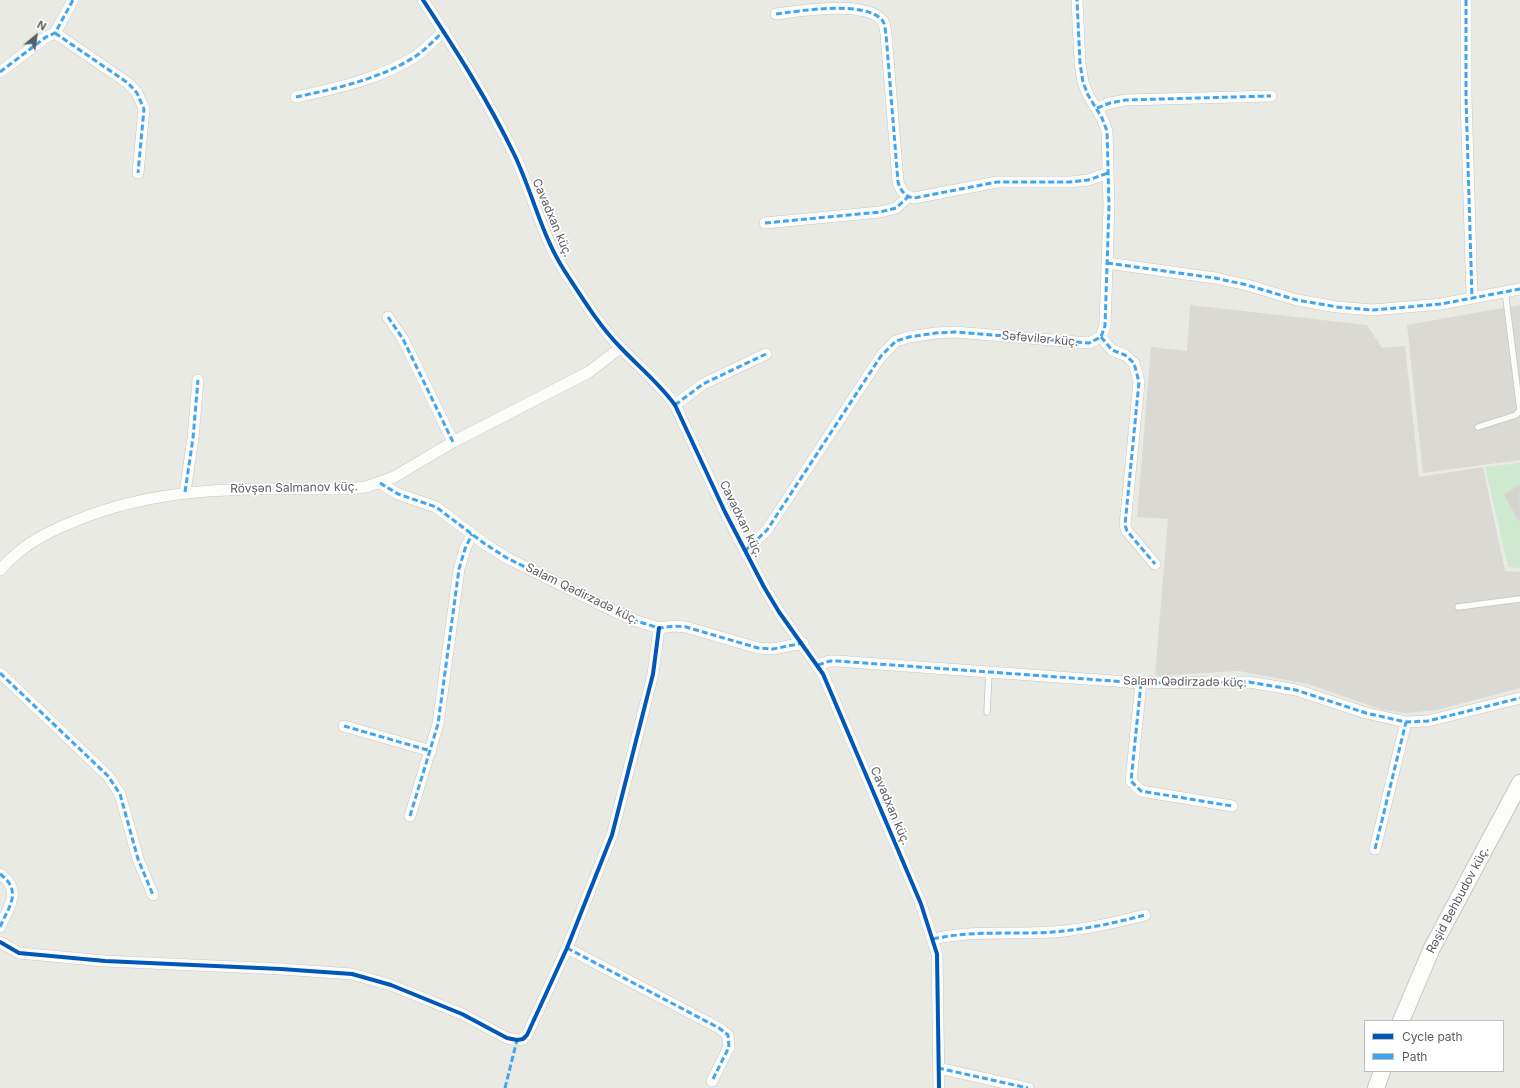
<!DOCTYPE html>
<meta charset="utf-8">
<style>
body{margin:0}
#map{position:relative;width:1520px;height:1088px;overflow:hidden;background:#eaeae4;font-family:Inter,sans-serif}
canvas{display:block}
.legend{position:absolute;left:1364px;top:1020px;width:140px;height:52px;box-sizing:border-box;background:#fff;border:1px solid #bdbec1;margin:0;padding:5px 7px;list-style:none;font-size:12px;color:#595c63}
.legend li{display:flex;align-items:center;gap:8px;height:20px}
.legend b{width:20px;border:1px solid #bdbec1}
.north{position:absolute;left:16px;top:16px;width:40px;height:40px;-webkit-text-stroke:3px #fff;paint-order:stroke;rotate:29deg;font-size:11px;font-weight:700;line-height:16px;text-align:center;color:#595c63}
.north::after{content:'';display:block;margin:auto;width:14px;height:18px;background:#595c63;clip-path:polygon(50% 0,100% 100%,50% 72%,0 100%)}
</style>
<div id="map">
<canvas width="1520" height="1088"></canvas>
<ul class="legend">
<li><b style="height:5px;background:#0057b8"></b>Cycle path</li>
<li><b style="height:5px;background:#40a5ee"></b>Path</li>
</ul>
<div class="north">N</div>
</div>
<script>
const context = document.querySelector('canvas').getContext('2d');
context.lineJoin = 'round';
function fillPath(path, color) { context.fillStyle = color; context.fill(path, 'evenodd'); }
function stroke(path, color, width, dash) { context.strokeStyle = color; context.lineWidth = width; context.lineCap = dash ? 'butt' : 'round'; context.setLineDash(dash || []); context.stroke(path); }
function drawText(font, color, halo, rows, align = 'center') {
  context.font = font + ' Inter,sans-serif'; context.lineWidth = 3.5; context.setLineDash([]); context.textBaseline = 'middle'; context.strokeStyle = halo; context.fillStyle = color; for (const [text, x, y, turn = 0] of rows) {
    context.save(); context.translate(x, y); context.rotate((+turn || 0) * Math.PI / 180); context.textAlign = isNaN(turn) ? turn : align; if (halo) context.strokeText(text, 0, 0); context.fillText(text, 0, 0); context.restore();
  }
}
const industrial = new Path2D(`
 M 1190,305 L 1367,325 L 1382,348 L 1405,346 L 1419,477 L 1483,467 L 1505,571 L 1520,572 L 1520,688 L 1437,710 L 1406,713 L 1383,710 L 1308,684 L 1239,671 L 1155,676 L 1168,519 L 1137,517 L 1151,347 L 1187,351 Z
 M 1520,305 L 1520,460 L 1423,473 L 1407,325 Z`);
const green = new Path2D(`
 M 1520,463 L 1520,568 L 1508,567 L 1485,467 Z`);
const building = new Path2D(`
 M 1520,485 L 1520,520 L 1519,521 L 1504,495 Z`);
const lane = new Path2D(`
 M 1478,427 L 1516,415 L 1520,410 L 1505,291
 M 1458,607 L 1520,599
 M 987,712 L 989,672`);
const street = new Path2D(`
 M 423,0 C 455,49 488,100 514,154 C 532,191 541,234 564,270 C 581,296 599,326 621,348 C 639,367 659,383 675,405 L 725,512 L 764,587 L 779,612 L 823,674 L 921,904 L 937,954 L 939,1088
 M 1466,0 L 1466,97 L 1472,298
 M 776,14 C 800,11 864,0 882,20 C 885,23 885,30 886,34 L 898,182 C 901,191 905,197 914,198 L 997,182 L 1070,182 L 1088,180 L 1108,173
 M 55,33 L 128,83 L 137,93 L 144,109 L 138,173
 M 0,72 L 46,37 L 55,33 L 73,0
 M 296,97 C 338,88 380,79 416,56 C 426,49 435,39 444,31
 M 1097,108 L 1110,103 L 1126,100 L 1271,96
 M 765,223 L 880,212 L 896,208 L 908,197
 M 1107,263 L 1215,278 L 1247,285 L 1297,300 L 1337,307 L 1373,310 L 1441,304 L 1520,289
 M 388,317 L 403,339 L 453,442
 M 1101,337 L 1112,350 L 1125,355 L 1134,363 L 1139,382 L 1125,525 L 1127,531 L 1155,564
 M 675,405 L 703,384 L 766,354
 M 380,483 L 398,494 L 436,507 L 485,544 L 507,558 L 630,619 L 659,628 L 674,626 L 686,627 L 758,648 L 773,649 L 803,643
 M 185,492 L 193,438 L 198,380
 M 745,551 L 767,530 L 881,356 L 896,341 L 909,337 L 936,333 L 955,332 L 1089,343 L 1101,337 L 1105,326 L 1109,206 L 1107,131 L 1102,118 L 1088,95 L 1083,82 L 1080,63 L 1077,0
 M 0,570 C 22,545 45,533 75,521 C 164,484 252,489 346,489 L 366,487 L 394,477 L 453,442 L 589,372 L 620,348
 M 818,665 L 830,661 L 837,661 L 1141,683 L 1249,682 L 1296,690 L 1366,713 L 1406,722 L 1428,721 L 1520,698
 M 0,673 L 108,776 L 120,794 L 138,859 L 153,895
 M 1141,683 L 1131,781 L 1141,791 L 1232,806
 M 344,726 L 431,751
 M 410,816 L 438,724 L 459,569 L 465,549 L 472,534
 M 1375,849 L 1406,722
 M 0,874 C 23,891 9,906 0,927
 M 933,939 C 978,929 1020,936 1064,931 C 1092,928 1118,922 1145,915
 M 0,942 L 19,953 L 105,961 L 281,969 L 352,974 L 391,985 L 462,1014 L 507,1038 L 517,1040 L 523,1039 L 527,1035 L 567,948 L 612,835 L 653,674 L 659,628
 M 567,948 L 719,1028 L 728,1035 L 729,1047 L 712,1081
 M 938,1068 L 1028,1088`);
const secondary = new Path2D(`
 M 1401,1021 L 1432,948 L 1520,783
 M 1376,1088 L 1382,1071`);
const quiet = new Path2D(`
 M 1466,0 L 1466,97 L 1472,298
 M 776,14 C 800,11 864,0 882,20 C 885,23 885,30 886,34 L 898,182 C 901,191 905,197 914,198 L 997,182 L 1070,182 L 1088,180 L 1108,173
 M 55,33 L 128,83 L 137,93 L 144,109 L 138,173
 M 0,72 L 46,37 L 55,33 L 73,0
 M 296,97 C 338,88 380,79 416,56 C 426,49 435,39 444,31
 M 1097,108 L 1110,103 L 1126,100 L 1271,96
 M 765,223 L 880,212 L 896,208 L 908,197
 M 1107,263 L 1215,278 L 1247,285 L 1297,300 L 1337,307 L 1373,310 L 1441,304 L 1520,289
 M 388,317 L 403,339 L 453,442
 M 1101,337 L 1112,350 L 1125,355 L 1134,363 L 1139,382 L 1125,525 L 1127,531 L 1155,564
 M 675,405 L 703,384 L 766,354
 M 380,483 L 398,494 L 436,507 L 485,544 L 507,558 L 630,619 L 659,628 L 674,626 L 686,627 L 758,648 L 773,649 L 803,643
 M 185,492 L 193,438 L 198,380
 M 745,551 L 767,530 L 881,356 L 896,341 L 909,337 L 936,333 L 955,332 L 1089,343 L 1101,337 L 1105,326 L 1109,206 L 1107,131 L 1102,118 L 1088,95 L 1083,82 L 1080,63 L 1077,0
 M 818,665 L 830,661 L 837,661 L 1141,683 L 1249,682 L 1296,690 L 1366,713 L 1406,722 L 1428,721 L 1520,698
 M 0,673 L 108,776 L 120,794 L 138,859 L 153,895
 M 1141,683 L 1131,781 L 1141,791 L 1232,806
 M 344,726 L 431,751
 M 410,816 L 438,724 L 459,569 L 465,549 L 472,534
 M 1375,849 L 1406,722
 M 0,874 C 23,891 9,906 0,927
 M 933,939 C 978,929 1020,936 1064,931 C 1092,928 1118,922 1145,915
 M 567,948 L 719,1028 L 728,1035 L 729,1047 L 712,1081
 M 938,1068 L 1028,1088
 M 505,1088 L 517,1040`);
const cycleway = new Path2D(`
 M 423,0 C 455,49 488,100 514,154 C 532,191 541,234 564,270 C 581,296 599,326 621,348 C 639,367 659,383 675,405 L 725,512 L 764,587 L 779,612 L 823,674 L 921,904 L 937,954 L 939,1088
 M 0,942 L 19,953 L 105,961 L 281,969 L 352,974 L 391,985 L 462,1014 L 507,1038 L 517,1040 L 523,1039 L 527,1035 L 567,948 L 612,835 L 653,674 L 659,628`);
const streetNames = [
 ["Cavadxan küç.",552,218,67],
 ["Səfəvilər küç.",1040,339,5],
 ["Rövşən Salmanov küç.",294,488,-1],
 ["Cavadxan küç.",741,519,64],
 ["Salam Qədirzadə küç.",582,594,26],
 ["Salam Qədirzadə küç.",1185,682,1],
 ["Cavadxan küç.",890,806,67],
 ["Rəşid Behbudov küç.",1458,900,-62]
];
fillPath(industrial, '#dad9d3');
fillPath(green, '#cfe9cf');
fillPath(building, '#d4d3cf');
stroke(building, '#dad8d3', 1);
stroke(lane, '#c6c6c6', 7);
stroke(street, '#c6c6c6', 12);
stroke(secondary, '#c6c7c6', 18);
stroke(lane, '#fcfcfb', 5.5);
stroke(street, '#fcfcfb', 11);
stroke(secondary, '#fcfcfb', 16);
stroke(quiet, '#40a5ee', 3, [6, 3]);
stroke(cycleway, '#0057b8', 4);
drawText('12px', '#595c63', '#fff', streetNames);
</script>
